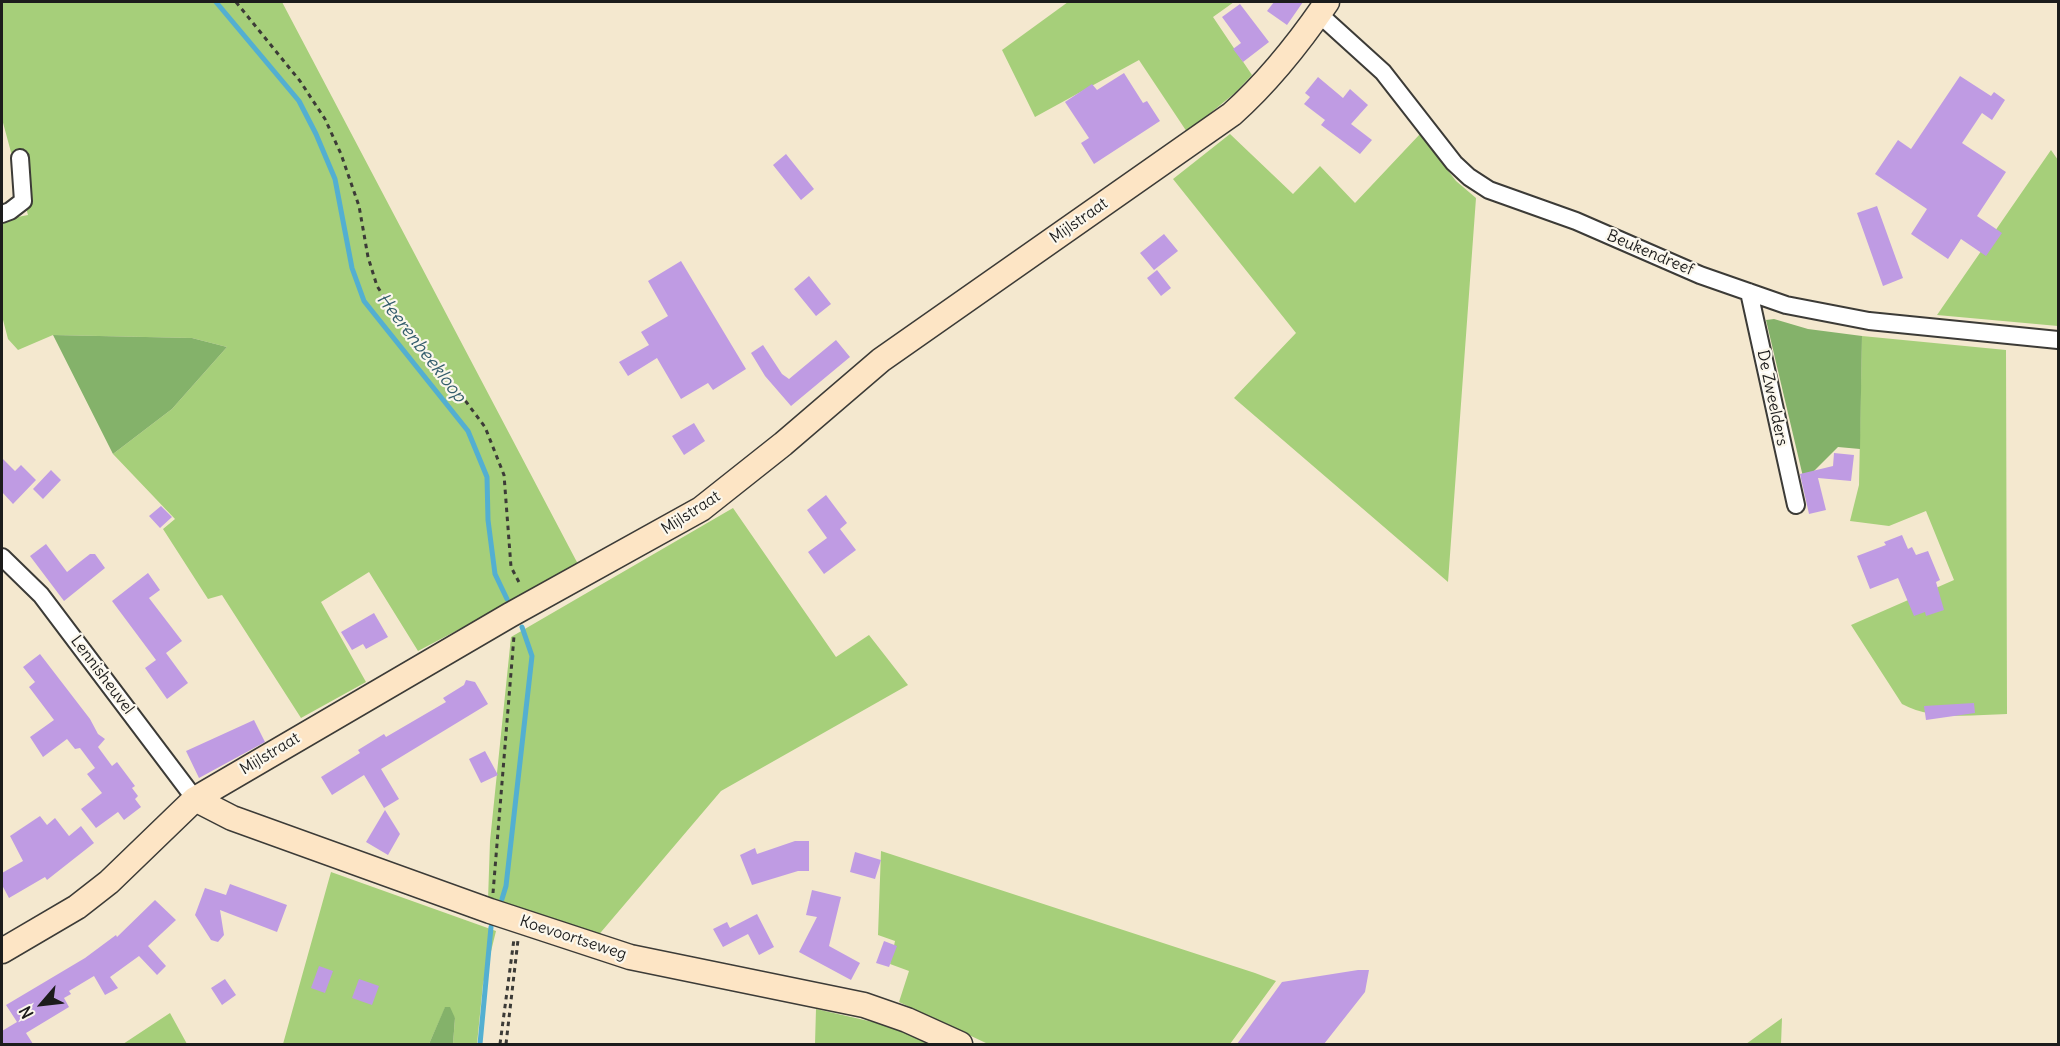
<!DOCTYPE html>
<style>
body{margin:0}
#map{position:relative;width:2060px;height:1046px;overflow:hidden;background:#f4e8cf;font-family:Delius,sans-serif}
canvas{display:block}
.frame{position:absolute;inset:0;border:3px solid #1c1c1c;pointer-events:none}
.north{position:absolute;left:12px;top:974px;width:60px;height:60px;-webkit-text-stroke:4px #fbf7ec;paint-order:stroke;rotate:242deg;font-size:16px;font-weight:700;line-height:24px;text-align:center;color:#1c1c1c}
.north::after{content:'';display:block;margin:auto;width:21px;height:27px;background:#1c1c1c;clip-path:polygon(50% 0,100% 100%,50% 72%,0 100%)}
</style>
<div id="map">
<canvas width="2060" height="1046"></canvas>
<div class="frame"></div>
<div class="north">N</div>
</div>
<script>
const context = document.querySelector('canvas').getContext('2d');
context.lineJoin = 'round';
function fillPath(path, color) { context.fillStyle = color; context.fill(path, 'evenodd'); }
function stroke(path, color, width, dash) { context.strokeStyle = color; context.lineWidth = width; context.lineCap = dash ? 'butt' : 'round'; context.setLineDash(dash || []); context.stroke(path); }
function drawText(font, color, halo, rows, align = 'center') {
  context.font = font + ' Delius,sans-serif'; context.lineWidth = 4.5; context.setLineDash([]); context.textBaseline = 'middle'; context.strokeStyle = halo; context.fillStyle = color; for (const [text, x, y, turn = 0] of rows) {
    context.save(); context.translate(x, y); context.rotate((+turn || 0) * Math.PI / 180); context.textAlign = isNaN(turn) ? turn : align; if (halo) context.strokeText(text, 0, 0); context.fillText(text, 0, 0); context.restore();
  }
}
const green = new Path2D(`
 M 2,2 L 282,2 L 579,566 L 418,651 L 369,572 L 321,602 L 366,682 L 301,718 L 222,595 L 208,599 L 163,529 L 175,519 L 113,454 L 172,409 L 227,347 L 192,338 L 53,335 L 18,350 L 8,339 L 2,316 L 2,220 L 28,215 L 2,119 Z
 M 1068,2 L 1234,2 L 1213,17 L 1252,75 L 1235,93 L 1187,132 L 1139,60 L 1035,117 L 1002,50 Z
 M 1230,134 L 1293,194 L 1320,166 L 1355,203 L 1420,134 L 1456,181 L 1476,198 L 1448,582 L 1234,398 L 1296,333 L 1173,179 Z
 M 2051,150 L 2058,160 L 2058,326 L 1937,315 Z
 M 1862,336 L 2006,350 L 2007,714 C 1972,715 1934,721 1902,704 L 1851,625 L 1954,580 L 1926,511 L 1889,526 L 1850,521 L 1859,485 Z
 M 733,508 L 836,657 L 869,635 L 908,685 L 721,791 L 596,938 L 488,900 L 490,841 L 511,637 Z
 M 881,851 L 1255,973 L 1276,981 L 1230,1044 L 988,1044 L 899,1002 L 909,971 L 890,964 L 895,941 L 878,935 Z
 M 331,872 L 496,931 L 483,984 L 477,1044 L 453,1044 L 455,1018 L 445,1008 L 429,1044 L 283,1044 Z
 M 816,1009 L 895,1027 L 928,1044 L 815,1044 Z
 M 170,1013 L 187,1044 L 123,1044 Z
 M 1782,1018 L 1781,1044 L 1746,1044 Z`);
const forest = new Path2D(`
 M 1774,319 L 1808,329 L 1862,336 L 1860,449 L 1838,447 L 1804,481 L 1766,320 Z
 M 53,335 L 192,338 L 227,347 L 172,409 L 113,454 Z
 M 445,1007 L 450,1007 L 455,1018 L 453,1044 L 429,1044 Z`);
const stream = new Path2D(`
 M 216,2 L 299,101 L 316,134 L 335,179 L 352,268 L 364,301 L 468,431 L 487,477 L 488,520 L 495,574 L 507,599
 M 502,899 L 506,886 L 532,656 L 522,627
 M 480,1044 L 491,927`);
const building = new Path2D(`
 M 1274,2 L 1303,2 L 1287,25 L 1267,11 Z
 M 1240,4 L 1269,42 L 1243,62 L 1233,49 L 1241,43 L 1222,17 Z
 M 1124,73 L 1143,103 L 1147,101 L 1160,121 L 1094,164 L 1081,143 L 1089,138 L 1065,102 L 1092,84 L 1097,90 Z
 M 1960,76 L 1991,96 L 1994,92 L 2005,100 L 1992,120 L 1982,113 L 1962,143 L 2006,172 L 1977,216 L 2002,233 L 1986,256 L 1961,239 L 1948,259 L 1911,234 L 1927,209 L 1875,174 L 1898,140 L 1911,149 Z
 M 1318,77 L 1343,98 L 1350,89 L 1368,105 L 1351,124 L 1372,140 L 1360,154 L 1321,125 L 1325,120 L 1304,104 L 1310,97 L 1305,93 Z
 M 786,154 L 814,189 L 801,200 L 773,165 Z
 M 1877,206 L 1903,278 L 1883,286 L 1857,213 Z
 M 1164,234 L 1178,251 L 1154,270 L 1140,253 Z
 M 681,261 L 746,369 L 713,390 L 708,383 L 681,399 L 657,358 L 628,376 L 619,362 L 649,345 L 641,332 L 668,316 L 648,281 Z
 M 1157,270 L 1171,288 L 1161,296 L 1147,278 Z
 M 809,276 L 831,304 L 816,316 L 794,289 Z
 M 836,340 L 850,357 L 791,406 L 765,376 L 751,353 L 763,345 L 782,374 L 789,379 Z
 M 694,423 L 705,441 L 684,455 L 672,436 Z
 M 1834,453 L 1854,455 L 1851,481 L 1818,478 L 1826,510 L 1809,514 L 1800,474 L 1833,466 Z
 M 2,458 L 15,471 L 21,465 L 36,480 L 13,504 L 2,492 Z
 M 51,470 L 61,480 L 43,499 L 33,489 Z
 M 826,495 L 847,523 L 840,529 L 856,550 L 824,574 L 808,552 L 827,538 L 807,510 Z
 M 161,506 L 172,517 L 160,528 L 149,516 Z
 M 1902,535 L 1908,549 L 1912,547 L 1916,555 L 1928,551 L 1940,580 L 1936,582 L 1944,610 L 1926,616 L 1925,612 L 1914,616 L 1898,578 L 1870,589 L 1857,556 L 1886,545 L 1884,542 Z
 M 46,544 L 67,572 L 90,554 L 95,554 L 105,568 L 64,601 L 30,556 Z
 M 148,573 L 160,590 L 149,598 L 182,641 L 166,653 L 188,683 L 167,699 L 145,668 L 156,660 L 112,601 Z
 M 374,613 L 388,637 L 366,649 L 363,644 L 352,650 L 341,632 Z
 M 40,654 L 90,719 L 98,734 L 105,739 L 98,747 L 112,766 L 117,762 L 135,786 L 132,788 L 138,796 L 135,799 L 141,807 L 124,820 L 118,812 L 96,828 L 81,809 L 102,793 L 87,774 L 95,768 L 80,748 L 75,749 L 67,739 L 43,757 L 30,737 L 54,720 L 29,687 L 35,682 L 23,667 Z
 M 466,680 L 475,682 L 488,704 L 381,769 L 399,799 L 384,808 L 364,775 L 332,795 L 321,777 L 360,753 L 358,750 L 384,734 L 386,737 L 446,702 L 443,698 L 464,685 Z
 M 1974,703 L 1975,713 L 1926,720 L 1924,706 Z
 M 254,720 L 265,742 L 199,778 L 186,751 Z
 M 485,751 L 498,775 L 481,783 L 469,759 Z
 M 385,810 L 400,834 L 388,855 L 366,842 Z
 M 40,816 L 47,825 L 55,818 L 69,836 L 81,826 L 94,843 L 47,880 L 45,877 L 9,898 L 2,885 L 2,873 L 23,861 L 10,836 Z
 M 795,841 L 809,841 L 809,871 L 798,871 L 752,885 L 740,855 L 755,848 L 757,854 Z
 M 855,852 L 881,860 L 875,879 L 850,872 Z
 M 230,884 L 287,905 L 277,932 L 220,910 L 224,935 L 218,942 L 211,940 L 195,915 L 205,888 L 226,895 Z
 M 812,890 L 841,897 L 829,946 L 860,963 L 851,980 L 799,952 L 817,917 L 806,915 Z
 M 155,900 L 176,920 L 148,946 L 166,966 L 157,975 L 139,956 L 110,977 L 118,988 L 105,995 L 94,976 L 69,991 L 71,994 L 64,998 L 69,1007 L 26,1033 L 33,1044 L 2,1044 L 2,1031 L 17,1022 L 6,1005 L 85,958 L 116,935 L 117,937 Z
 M 757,914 L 774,947 L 759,955 L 748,934 L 723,947 L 713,929 L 727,922 L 730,928 Z
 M 884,941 L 897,946 L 889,967 L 876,963 Z
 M 319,966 L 333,971 L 325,993 L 311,988 Z
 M 1358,970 L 1369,970 L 1365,992 L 1324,1044 L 1237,1044 L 1282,982 Z
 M 225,979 L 236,995 L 222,1005 L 211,988 Z
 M 359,979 L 379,986 L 372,1005 L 352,998 Z`);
const path = new Path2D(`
 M 236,2 L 300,81 L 325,119 L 341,154 L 359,206 L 368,257 L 377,286 L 399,320 L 443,371 L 485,427 L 504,475 L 511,567 L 521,586
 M 493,893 L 514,636
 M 500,1044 L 514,939
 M 506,1044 L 518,940`);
const street = new Path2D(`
 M 1319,14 L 1383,72 L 1454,163 L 1469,177 L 1489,190 L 1576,221 L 1700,275 L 1786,305 L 1869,321 L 2058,340
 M 2,214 L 10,211 L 23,201 L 20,158
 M 1749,292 L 1796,505
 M 2,557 L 41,595 L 195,799`);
const secondary = new Path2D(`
 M 195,799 L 232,818 L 490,911 L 630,957 L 864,1005 L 907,1020 L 960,1044
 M 2,951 L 77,907 L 109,882 L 195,799 L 510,615 L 701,509 L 783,444 L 881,360 L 1232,114 C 1269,81 1299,43 1327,2`);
const streetNames = [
 ["Mijlstraat",1079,221,-35],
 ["Beukendreef",1650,253,23],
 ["De Zweelders",1772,398,78],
 ["Mijlstraat",691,513,-33],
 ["Lennisheuvel",102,675,53],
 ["Mijlstraat",270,754,-31],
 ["Koevoortseweg",573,938,18]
];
const waterNames = [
 ["Heerenbeekloop",421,348,52]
];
fillPath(green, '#a6cf7a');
fillPath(forest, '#84b26a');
stroke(stream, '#53afd1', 5);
fillPath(building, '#bf9be3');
stroke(street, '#3c3b37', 20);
stroke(secondary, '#3c3b37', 27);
stroke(path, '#3c3b37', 3, [4.5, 4.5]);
stroke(street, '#fff', 16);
stroke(secondary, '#fde5c5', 24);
drawText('16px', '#1c1c1c', '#fbf7ec', streetNames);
drawText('italic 18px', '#355e6d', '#fbf7ec', waterNames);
</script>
